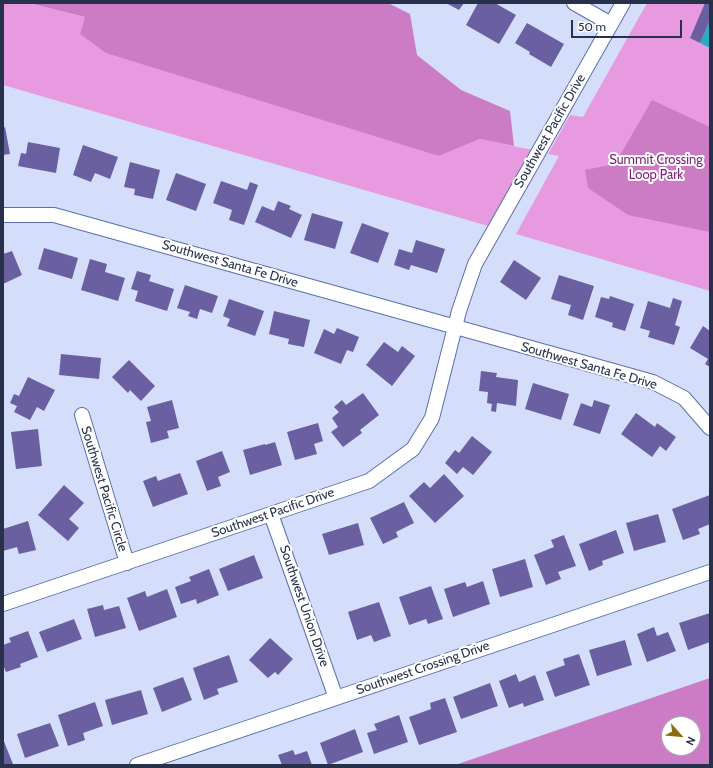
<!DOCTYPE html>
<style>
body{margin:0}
#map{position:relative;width:713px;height:768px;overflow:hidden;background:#d4defa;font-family:Cabin,sans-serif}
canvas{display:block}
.frame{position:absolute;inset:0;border:4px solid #28314c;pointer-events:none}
.north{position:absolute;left:661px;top:716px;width:40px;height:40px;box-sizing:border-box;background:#fff;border:1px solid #a9adb7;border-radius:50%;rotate:117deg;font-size:11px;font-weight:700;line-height:16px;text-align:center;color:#28314c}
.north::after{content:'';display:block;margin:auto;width:14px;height:18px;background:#8a6e0f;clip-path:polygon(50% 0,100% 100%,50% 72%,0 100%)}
.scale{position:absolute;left:571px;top:20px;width:111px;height:18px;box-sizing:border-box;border:2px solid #28314c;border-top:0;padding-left:5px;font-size:12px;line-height:14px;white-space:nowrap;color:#28314c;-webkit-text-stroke:3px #fff;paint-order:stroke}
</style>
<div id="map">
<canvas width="713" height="768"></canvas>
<div class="frame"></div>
<div class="north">N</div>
<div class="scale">50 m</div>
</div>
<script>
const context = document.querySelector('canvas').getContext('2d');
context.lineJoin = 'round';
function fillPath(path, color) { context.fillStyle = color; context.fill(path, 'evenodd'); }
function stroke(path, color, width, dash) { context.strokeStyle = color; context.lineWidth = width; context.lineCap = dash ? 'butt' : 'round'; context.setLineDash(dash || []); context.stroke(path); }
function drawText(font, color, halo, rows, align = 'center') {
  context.font = font + ' Cabin,sans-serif'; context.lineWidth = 4; context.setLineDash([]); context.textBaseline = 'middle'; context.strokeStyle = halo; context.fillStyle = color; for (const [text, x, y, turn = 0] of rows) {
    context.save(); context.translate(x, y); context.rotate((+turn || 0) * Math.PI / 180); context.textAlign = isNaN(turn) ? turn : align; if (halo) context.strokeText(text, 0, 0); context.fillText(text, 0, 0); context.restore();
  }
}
const green = new Path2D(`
 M 3,3 L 29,3 L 85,17 L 439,156 L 480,139 L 537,151 L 495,228 L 3,85 Z
 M 647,3 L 710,3 L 710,291 L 516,234 L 559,156 L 548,154 L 570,115 L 583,117 Z`);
const forest = new Path2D(`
 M 29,3 L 388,3 L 410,14 L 417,55 L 461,90 L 510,111 L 514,146 L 480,139 L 439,156 L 106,53 L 80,34 L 85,17 Z
 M 652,100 L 710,127 L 710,232 L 628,215 L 588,188 L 585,170 L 615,164 Z
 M 710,678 L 710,765 L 455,765 ZM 669,724 L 693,724 L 693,748 L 669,748 Z`);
const water = new Path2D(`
 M 710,20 L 710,48 L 700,43 Z`);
const building = new Path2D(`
 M 446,3 L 464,3 L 459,10 Z
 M 478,3 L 495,3 L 516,15 L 499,44 L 466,25 Z
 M 705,3 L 710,4 L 710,20 L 700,43 L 690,38 Z
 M 527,23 L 564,44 L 551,67 L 529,54 L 530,52 L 515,43 Z
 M 5,127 L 10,154 L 3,155 L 3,128 Z
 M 28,142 L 60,148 L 56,173 L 18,166 L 21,153 L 26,154 Z
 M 83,145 L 118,157 L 110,179 L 95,173 L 91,182 L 73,175 Z
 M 130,162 L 160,170 L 153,199 L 134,195 L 135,189 L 124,187 Z
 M 176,173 L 206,184 L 196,211 L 166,200 Z
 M 221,181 L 247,190 L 250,182 L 258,185 L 244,225 L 229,220 L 232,210 L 213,203 Z
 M 278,201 L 291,206 L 289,209 L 302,215 L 291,238 L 255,222 L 262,206 L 274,211 Z
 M 312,213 L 343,222 L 335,249 L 304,240 Z
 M 362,223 L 389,233 L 378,263 L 350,253 Z
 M 416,240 L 445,249 L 437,273 L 411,265 L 409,270 L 394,265 L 399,249 L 412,253 Z
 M 44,248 L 78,258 L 72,279 L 38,269 Z
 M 12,251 L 22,275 L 3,284 L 3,254 Z
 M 90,259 L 107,264 L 105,272 L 125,278 L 118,301 L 81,290 Z
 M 514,260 L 541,278 L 526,300 L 500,282 Z
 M 137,271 L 151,275 L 149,281 L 174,289 L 167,311 L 135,301 L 138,291 L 131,289 Z
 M 559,275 L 594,286 L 583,320 L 568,315 L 571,305 L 551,299 Z
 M 185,285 L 218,296 L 212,313 L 200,309 L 197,319 L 188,316 L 190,312 L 177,308 Z
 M 610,296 L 634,304 L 625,331 L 612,327 L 613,323 L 595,317 L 601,297 L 609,299 Z
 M 673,298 L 682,301 L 675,325 L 680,327 L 674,345 L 648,337 L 650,331 L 640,328 L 648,301 L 670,308 Z
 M 229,299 L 264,311 L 255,336 L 227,326 L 230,319 L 223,316 Z
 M 274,311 L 310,320 L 304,347 L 288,344 L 289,339 L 269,334 Z
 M 703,326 L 710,331 L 710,367 L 705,364 L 708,359 L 690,348 Z
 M 337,328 L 359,337 L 353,352 L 347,350 L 341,364 L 314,353 L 324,329 L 334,334 Z
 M 384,342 L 398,352 L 402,346 L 415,356 L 392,386 L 366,365 Z
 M 61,354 L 101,358 L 99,379 L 59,375 Z
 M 129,360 L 155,386 L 141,401 L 130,390 L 128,393 L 112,377 Z
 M 481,371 L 497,373 L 496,377 L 518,380 L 516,406 L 497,403 L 496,412 L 491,411 L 492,404 L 487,403 L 488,392 L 479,391 Z
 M 28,377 L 55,390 L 44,411 L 37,407 L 30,420 L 14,412 L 17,406 L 10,403 L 14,394 L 19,396 Z
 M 533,383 L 569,394 L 561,420 L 525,409 Z
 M 363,393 L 379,415 L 360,430 L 362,433 L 343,447 L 331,432 L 338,427 L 332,418 L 339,412 L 334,407 L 342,400 L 346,405 Z
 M 172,400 L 179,428 L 167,431 L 169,438 L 151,443 L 146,422 L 151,421 L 147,407 Z
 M 594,400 L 610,405 L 600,434 L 573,425 L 581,403 L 592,407 Z
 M 636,413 L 655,427 L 657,423 L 676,437 L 666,451 L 660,446 L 652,457 L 621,434 Z
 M 318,423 L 323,441 L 314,444 L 317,454 L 295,460 L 287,432 Z
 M 38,429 L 42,466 L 16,469 L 11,432 Z
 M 472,436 L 492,452 L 473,475 L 463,467 L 457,474 L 445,463 L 455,450 L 459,453 Z
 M 275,442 L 282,465 L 250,475 L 243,450 L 265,444 L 265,445 Z
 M 222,451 L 230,472 L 218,477 L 221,486 L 207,491 L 196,461 Z
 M 180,473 L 188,494 L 153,507 L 143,481 L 156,476 L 158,481 Z
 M 444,474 L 464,496 L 435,523 L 409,496 L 424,482 L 430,488 Z
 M 64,485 L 84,503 L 69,519 L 79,528 L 68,541 L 38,515 Z
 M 710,495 L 710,524 L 698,529 L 700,534 L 683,540 L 672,509 Z
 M 404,502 L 414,523 L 396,532 L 398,537 L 383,544 L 370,518 Z
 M 658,514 L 666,542 L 634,551 L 626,523 Z
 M 28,521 L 36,550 L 19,554 L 17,547 L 3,551 L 3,529 Z
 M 358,523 L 364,545 L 329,555 L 322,534 Z
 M 616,530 L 624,553 L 602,561 L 603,565 L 589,571 L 579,544 Z
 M 564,535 L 576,566 L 558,572 L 561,579 L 546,585 L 534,555 L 554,547 L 551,540 Z
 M 254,555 L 263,578 L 228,591 L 219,569 Z
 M 525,559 L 533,587 L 500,597 L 492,569 Z
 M 209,569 L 219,595 L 197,604 L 196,599 L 181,604 L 175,587 L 191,581 L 189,577 Z
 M 483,581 L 490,604 L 453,617 L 444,589 L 465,582 L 467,587 Z
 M 431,586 L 443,619 L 428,624 L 426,619 L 409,625 L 399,597 Z
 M 167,589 L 177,617 L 139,631 L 127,598 L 145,591 L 147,597 Z
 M 379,602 L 391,636 L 374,642 L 371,635 L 357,640 L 348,612 Z
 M 103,605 L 104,610 L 119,606 L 126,628 L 95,637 L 87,609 Z
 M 710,613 L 710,642 L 688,650 L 679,623 Z
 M 74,619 L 82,639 L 47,652 L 39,632 Z
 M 654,627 L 657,636 L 668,632 L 676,651 L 647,662 L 637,634 Z
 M 28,631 L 38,657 L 20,664 L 21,667 L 6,672 L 3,665 L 3,645 L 11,642 L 9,638 Z
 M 270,638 L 293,659 L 278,675 L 275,672 L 268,678 L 249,660 Z
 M 625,640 L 632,665 L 597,676 L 589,650 Z
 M 579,654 L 590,685 L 555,697 L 546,672 L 565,665 L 563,659 Z
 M 229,655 L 238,682 L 217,689 L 219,694 L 204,700 L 193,668 Z
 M 516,674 L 519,682 L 535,675 L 544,700 L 524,707 L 523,703 L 509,708 L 499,681 Z
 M 183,677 L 192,700 L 162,712 L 153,688 Z
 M 490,683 L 498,706 L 461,719 L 453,697 Z
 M 141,690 L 148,714 L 112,725 L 105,700 Z
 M 445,698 L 457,732 L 419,745 L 409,717 L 431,709 L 430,703 Z
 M 95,702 L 103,726 L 83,733 L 85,740 L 68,746 L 58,715 Z
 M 399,715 L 408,742 L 374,754 L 367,733 L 377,730 L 374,724 Z
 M 50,723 L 59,746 L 25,758 L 17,734 Z
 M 355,729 L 363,752 L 328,765 L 320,743 Z
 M 3,739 L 13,764 L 10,765 L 3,765 Z
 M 293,750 L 295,755 L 307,751 L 312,765 L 282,765 L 278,755 Z`);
const street = new Path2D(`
 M 574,3 L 611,24
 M 3,215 L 54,215 L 653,382 L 684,398 L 710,428
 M 82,415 L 127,563
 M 271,514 L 336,698
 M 3,604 L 369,481 L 413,449 L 432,418 L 459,311 L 475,264 L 623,3
 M 137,765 L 710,572`);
const streetNames = [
 ["Southwest Pacific Drive",550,131,-60],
 ["Southwest Santa Fe Drive",230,264,16],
 ["Southwest Santa Fe Drive",589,366,16],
 ["Southwest Pacific Circle",104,489,73],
 ["Southwest Pacific Drive",273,513,-19],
 ["Southwest Union Drive",304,606,71],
 ["Southwest Crossing Drive",423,668,-19]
];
const parkNames = [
 ["Summit Crossing",656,160],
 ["Loop Park",656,175]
];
fillPath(green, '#e89ae1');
fillPath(forest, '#cc7bc5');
fillPath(water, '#27acc0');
fillPath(building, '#6a60a1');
stroke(street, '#5b6fad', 16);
stroke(street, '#fff', 14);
drawText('13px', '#28314c', '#fff', streetNames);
drawText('13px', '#7e1c7a', '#fff', parkNames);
</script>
